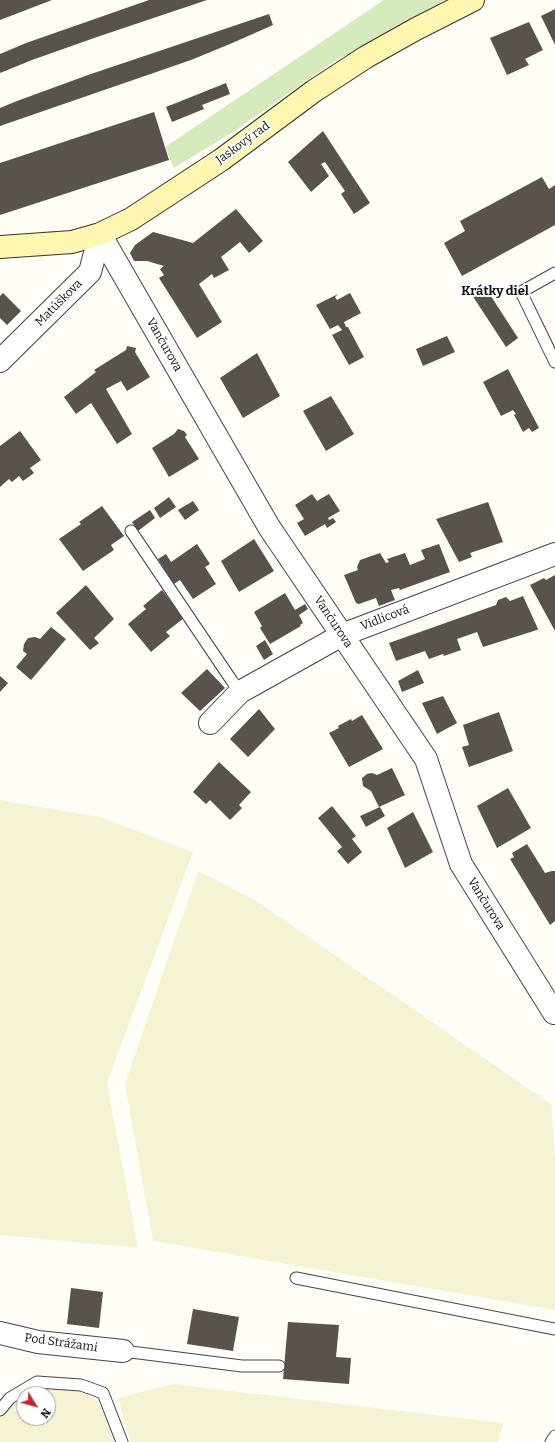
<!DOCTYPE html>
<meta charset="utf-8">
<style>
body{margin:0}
#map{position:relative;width:555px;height:1442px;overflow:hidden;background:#fffdf5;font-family:Bitter,serif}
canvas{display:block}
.north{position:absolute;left:16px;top:1386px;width:40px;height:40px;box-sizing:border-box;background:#fff;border:1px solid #a0a0a0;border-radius:50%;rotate:127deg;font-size:11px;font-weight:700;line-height:16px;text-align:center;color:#111}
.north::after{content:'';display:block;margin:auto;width:14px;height:18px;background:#c4262e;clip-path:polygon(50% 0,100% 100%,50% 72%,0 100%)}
</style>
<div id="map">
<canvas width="555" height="1442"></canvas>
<div class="north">N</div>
</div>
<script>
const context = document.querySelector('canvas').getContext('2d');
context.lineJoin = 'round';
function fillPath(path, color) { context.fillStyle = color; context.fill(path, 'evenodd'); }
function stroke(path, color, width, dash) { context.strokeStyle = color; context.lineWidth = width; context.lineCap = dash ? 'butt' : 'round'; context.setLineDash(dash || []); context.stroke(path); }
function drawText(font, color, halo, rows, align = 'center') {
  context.font = font + ' Bitter,serif'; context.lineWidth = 4; context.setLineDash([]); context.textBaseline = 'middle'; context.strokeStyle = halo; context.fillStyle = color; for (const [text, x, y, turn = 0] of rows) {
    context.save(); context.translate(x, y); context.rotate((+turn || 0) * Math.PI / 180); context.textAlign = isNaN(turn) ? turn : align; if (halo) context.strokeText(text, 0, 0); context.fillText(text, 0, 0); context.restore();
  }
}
const farmland = new Path2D(`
 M 0,800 L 100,817 L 193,852 L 107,1083 L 138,1248 L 0,1235 Z
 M 198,871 L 255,900 L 551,1104 L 555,1157 L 555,1310 L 153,1241 L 125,1084 Z
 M 173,1384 L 503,1423 L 498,1442 L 131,1442 L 118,1398 Z
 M 37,1388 L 78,1389 L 95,1400 L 106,1414 L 114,1442 L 0,1442 L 0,1416 L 12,1401 L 24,1395 L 24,1418 L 48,1418 L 48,1394 L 25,1394 Z`);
const green = new Path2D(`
 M 384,0 L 445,0 L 332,63 L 233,132 L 174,168 L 165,147 Z`);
const building = new Path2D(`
 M 0,0 L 52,0 L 0,20 Z
 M 149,0 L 207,0 L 97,37 L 32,60 L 0,73 L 0,54 L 26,43 Z
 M 555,9 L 555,45 L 541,16 Z
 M 269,14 L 273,25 L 230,44 L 191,60 L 0,126 L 0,108 L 17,101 L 88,75 Z
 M 529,22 L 543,50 L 525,59 L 529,65 L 507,75 L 490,38 Z
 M 226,83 L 230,94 L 202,105 L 204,109 L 172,122 L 166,107 Z
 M 154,112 L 169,160 L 0,215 L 0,163 Z
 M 323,131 L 370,203 L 354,214 L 341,194 L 345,191 L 325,162 L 321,164 L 329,176 L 311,192 L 288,162 Z
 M 542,177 L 549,189 L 555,185 L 555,225 L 462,276 L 444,243 L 465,231 L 460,221 Z
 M 236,209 L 263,241 L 249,253 L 240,242 L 221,257 L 229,270 L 214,278 L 212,274 L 199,284 L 222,322 L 197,338 L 159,278 L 164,275 L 160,269 L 164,266 L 147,261 L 134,261 L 130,253 L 135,245 L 153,232 L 193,243 Z
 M 485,287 L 518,338 L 506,347 L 472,295 Z
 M 3,293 L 21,311 L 7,325 L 0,318 L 0,296 Z
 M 350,293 L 361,313 L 344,322 L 346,327 L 348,327 L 364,357 L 349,365 L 332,335 L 342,330 L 338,325 L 330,329 L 316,305 L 338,294 L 335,297 L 337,300 Z
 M 447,336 L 455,352 L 423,366 L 416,349 Z
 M 127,346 L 136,348 L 135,352 L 150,377 L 127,391 L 121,381 L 106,389 L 132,434 L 117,444 L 91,403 L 76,414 L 64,397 L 96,372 L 94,370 L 126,350 Z
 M 257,353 L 280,396 L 243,418 L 220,378 Z
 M 508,369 L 539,428 L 532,432 L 529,428 L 523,432 L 514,415 L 516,414 L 513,410 L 501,416 L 483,382 Z
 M 331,396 L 354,434 L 326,451 L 303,411 Z
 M 178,429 L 184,431 L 187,435 L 185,437 L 199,459 L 169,477 L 152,448 L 174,434 Z
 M 20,431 L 41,460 L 30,468 L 34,473 L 23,481 L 19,476 L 12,482 L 9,479 L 0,487 L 0,446 Z
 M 312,494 L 317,501 L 329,494 L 340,511 L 328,518 L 329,520 L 333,518 L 336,522 L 327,528 L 325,524 L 305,536 L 297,523 L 304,519 L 295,505 Z
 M 169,497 L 176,507 L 160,518 L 154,508 Z
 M 193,501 L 199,510 L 185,520 L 178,510 Z
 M 488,502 L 503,542 L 470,553 L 472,557 L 459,562 L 436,519 Z
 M 102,506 L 124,536 L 111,545 L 114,550 L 83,571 L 59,539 L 81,524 L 79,522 Z
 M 150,510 L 155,518 L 138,531 L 132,522 Z
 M 254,539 L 274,571 L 239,592 L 221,561 Z
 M 197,544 L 210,564 L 205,567 L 216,584 L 193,599 L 180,580 L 174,584 L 158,559 L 166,554 L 171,562 Z
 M 439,544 L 450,572 L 400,590 L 399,588 L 391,590 L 395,600 L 379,606 L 376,598 L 359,604 L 356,603 L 344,575 L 358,570 L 357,567 L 360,560 L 380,553 L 386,563 L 389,562 L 387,559 L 405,553 L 410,565 L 425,559 L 421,550 Z
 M 555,575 L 555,631 L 530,585 L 544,578 L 546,580 Z
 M 86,585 L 114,619 L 94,638 L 99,643 L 90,650 L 56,613 Z
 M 162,590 L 184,618 L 166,632 L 170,636 L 151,652 L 128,624 L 146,609 L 143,606 Z
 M 285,593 L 295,610 L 305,604 L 308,609 L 299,615 L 303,623 L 300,625 L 301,626 L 270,644 L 260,628 L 262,626 L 254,612 Z
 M 523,596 L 538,629 L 537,630 L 483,647 L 477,632 L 457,639 L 461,650 L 444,656 L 443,654 L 429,659 L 425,651 L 396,661 L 389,643 L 496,605 L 498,600 L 506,597 L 510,601 Z
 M 51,627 L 66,639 L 31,680 L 16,667 L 27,654 L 23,651 L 24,644 L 28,638 L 35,637 L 40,639 Z
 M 265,640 L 273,654 L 264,660 L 256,646 Z
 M 207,669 L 225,688 L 200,711 L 181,693 Z
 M 418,670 L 424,683 L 402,692 L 398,681 Z
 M 0,676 L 8,683 L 0,692 Z
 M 443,696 L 457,723 L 437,734 L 422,703 Z
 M 259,709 L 275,729 L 248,757 L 230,739 Z
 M 499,712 L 513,751 L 469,767 L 462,747 L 469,745 L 463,725 Z
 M 362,715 L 383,749 L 349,767 L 329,733 L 339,728 L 338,726 L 351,719 L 352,721 Z
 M 219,762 L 251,792 L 239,805 L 242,808 L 230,820 L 210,800 L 206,804 L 193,792 Z
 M 392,768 L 405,795 L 379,807 L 371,791 L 363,786 L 362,778 L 367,774 L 372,773 L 377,775 Z
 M 508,788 L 531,828 L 497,848 L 477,806 Z
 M 332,806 L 356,836 L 352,839 L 362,852 L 348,864 L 337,851 L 342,847 L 318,818 Z
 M 380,807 L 385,816 L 366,827 L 360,816 Z
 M 413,812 L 433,852 L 405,868 L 387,828 Z
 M 527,844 L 545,873 L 552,871 L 555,871 L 555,921 L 550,925 L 510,859 L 514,857 L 512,853 Z
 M 71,1288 L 103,1292 L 99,1328 L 67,1324 Z
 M 193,1309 L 239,1317 L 233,1351 L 187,1344 Z
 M 288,1322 L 339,1325 L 336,1357 L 351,1358 L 349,1384 L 283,1379 Z`);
const lane = new Path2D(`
 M 555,273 L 521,292 L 555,362
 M 131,531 L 232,681 L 240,692
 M 296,1278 L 555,1329
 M 123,1351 L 242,1366 L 279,1366
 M 0,1410 L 10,1398 L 37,1382 L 81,1385 L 103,1393 L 122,1442
 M 551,1442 L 555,1436`);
const street = new Path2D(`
 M 100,234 L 269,527 L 426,759 L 461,864 L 554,1013
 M 0,361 L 90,272 L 100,234
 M 210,723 L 240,692 L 342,635 L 555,554
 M 0,1333 L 38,1342 L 123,1351`);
const secondary = new Path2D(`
 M 0,247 L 72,242 L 100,234 L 131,219 L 221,160 L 314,91 L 366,57 L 416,29 L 473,0`);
const streetNames = [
 ["Jaskový rad",243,143,-36],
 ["Matúškova",59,303,-45],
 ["Vančurova",164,345,60],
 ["Vidlicová",385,618,-21],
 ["Vančurova",333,622,56],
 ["Vančurova",486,904,58],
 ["Pod Strážami",61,1343,8]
];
const neighbourhoodNames = [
 ["Krátky diel",495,291]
];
fillPath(farmland, '#f6f3d4');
fillPath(green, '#d5ebbd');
fillPath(building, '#5a524d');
stroke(lane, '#444', 13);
stroke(street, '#444', 24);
stroke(secondary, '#333', 24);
stroke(lane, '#fff', 11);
stroke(street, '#fff', 22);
stroke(secondary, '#fff6b0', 22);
drawText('12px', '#111', '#fff', streetNames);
drawText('bold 13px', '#111', '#fff', neighbourhoodNames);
</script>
